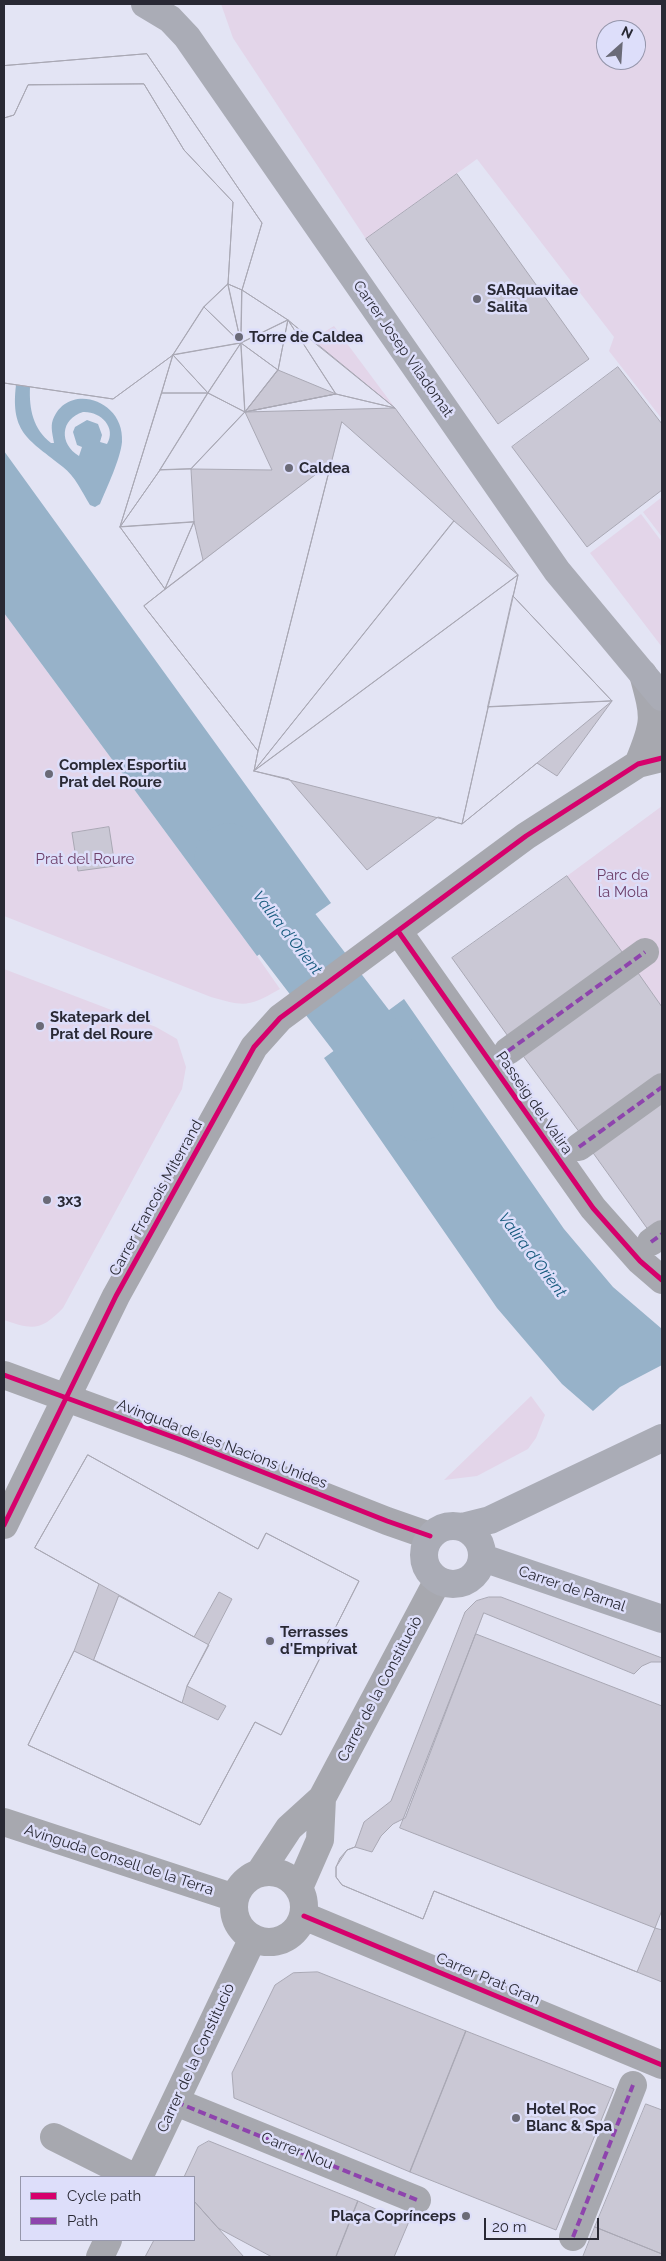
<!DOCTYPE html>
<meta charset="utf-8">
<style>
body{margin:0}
#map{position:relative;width:666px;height:2261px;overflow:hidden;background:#e3e4f4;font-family:Raleway,sans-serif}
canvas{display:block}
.frame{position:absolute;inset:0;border:5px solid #292934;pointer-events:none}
.legend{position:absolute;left:20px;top:2176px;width:175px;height:65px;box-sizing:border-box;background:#dddefa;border:1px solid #9596ab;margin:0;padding:6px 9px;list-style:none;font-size:15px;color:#292934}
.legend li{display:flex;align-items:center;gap:10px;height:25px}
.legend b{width:25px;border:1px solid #9596ab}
.north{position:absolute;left:596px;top:20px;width:50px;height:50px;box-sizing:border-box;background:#dddefa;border:1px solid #9596ab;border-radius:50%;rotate:26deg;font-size:14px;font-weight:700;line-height:20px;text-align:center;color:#292934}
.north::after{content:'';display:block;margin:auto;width:18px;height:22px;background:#6a6a77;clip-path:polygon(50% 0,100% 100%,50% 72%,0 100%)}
.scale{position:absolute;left:484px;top:2218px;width:115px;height:22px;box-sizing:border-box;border:2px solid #292934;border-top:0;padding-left:6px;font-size:15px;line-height:18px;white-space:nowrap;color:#292934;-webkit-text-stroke:4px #dddefa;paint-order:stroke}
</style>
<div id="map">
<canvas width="666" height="2261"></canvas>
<div class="frame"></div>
<ul class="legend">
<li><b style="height:6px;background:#d6006c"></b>Cycle path</li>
<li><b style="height:6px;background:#8e44ad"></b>Path</li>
</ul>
<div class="north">N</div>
<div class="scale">20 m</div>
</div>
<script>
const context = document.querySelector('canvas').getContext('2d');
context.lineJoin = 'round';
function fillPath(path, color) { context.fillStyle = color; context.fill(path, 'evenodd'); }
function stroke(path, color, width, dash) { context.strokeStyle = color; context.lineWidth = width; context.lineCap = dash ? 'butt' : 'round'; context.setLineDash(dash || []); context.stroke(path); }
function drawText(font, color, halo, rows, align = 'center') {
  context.font = font + ' Raleway,sans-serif'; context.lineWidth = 5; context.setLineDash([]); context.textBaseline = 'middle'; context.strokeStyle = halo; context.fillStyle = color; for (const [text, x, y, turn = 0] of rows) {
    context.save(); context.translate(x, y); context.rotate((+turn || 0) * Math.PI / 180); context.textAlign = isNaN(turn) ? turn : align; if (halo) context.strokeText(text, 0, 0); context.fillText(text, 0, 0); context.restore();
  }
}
const green = new Path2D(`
 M 221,4 L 662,4 L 662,419 L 609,351 L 614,337 L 477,159 L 366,239 L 233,38 ZM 606,30 L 636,30 L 636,60 L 606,60 Z
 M 334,326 L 395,408 L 311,340 Z
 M 662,497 L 662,537 L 643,512 Z
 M 641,514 L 662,542 L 662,647 L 590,553 Z
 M 4,613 L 257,956 L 280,989 C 248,1007 246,1007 211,997 L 4,916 Z
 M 662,806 L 662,1007 L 567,876 Z
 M 4,969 L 156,1027 L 177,1039 L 186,1067 L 182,1089 L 63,1308 C 41,1331 33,1330 4,1320 Z
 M 531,1396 L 545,1415 L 536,1438 L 528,1449 L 477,1476 L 444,1480 Z`);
const water = new Path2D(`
 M 16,385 L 30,387 C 29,409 33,429 51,443 L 54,443 C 53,436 51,430 52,423 C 64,381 125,398 122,442 C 120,460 107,487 100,504 L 95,507 L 90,505 C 82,492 75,476 63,467 C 30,440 10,434 16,385 ZM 83,412 C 100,411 117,427 107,444 L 100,442 L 102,435 L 98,424 L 87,420 L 75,427 L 73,432 L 77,445 L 82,447 L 79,456 C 59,444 60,419 83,412 Z
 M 4,451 L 331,903 L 257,956 L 4,613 Z
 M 404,999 L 564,1229 L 613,1287 L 662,1329 L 662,1365 L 620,1387 L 593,1411 L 562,1384 L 497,1308 L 324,1058 Z`);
const river = new Path2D(`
 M 229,858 L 419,1106`);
const building = new Path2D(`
 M 147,54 L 262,223 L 242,290 L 288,320 L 395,408 L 518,575 L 513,596 L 612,701 L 557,776 L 537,763 L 462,824 L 438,817 L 367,870 L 289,779 L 254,771 L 258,751 L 144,606 L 165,589 L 120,527 L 173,355 L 113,399 L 4,383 L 4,66 Z
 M 147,54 L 262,223 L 242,290 L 228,284 L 233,202 L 184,150 L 144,84 L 28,85 L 14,115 L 4,118 L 4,66 Z
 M 144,84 L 184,150 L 233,202 L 228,284 L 204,307 L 173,355 L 113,399 L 4,383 L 4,118 L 14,115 L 28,85 Z
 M 457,174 L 589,359 L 498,424 L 366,239 Z
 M 228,284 L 242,290 L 241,343 Z
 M 228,284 L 241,343 L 204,307 Z
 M 242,290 L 288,320 L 241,343 Z
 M 204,307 L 241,343 L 173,355 Z
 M 288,320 L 336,394 L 245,412 L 278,370 Z
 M 288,320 L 311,340 L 395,408 L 336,394 Z
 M 288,320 L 278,370 L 241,343 Z
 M 241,343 L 278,370 L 245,412 Z
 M 241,343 L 245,412 L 208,393 Z
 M 241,343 L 208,393 L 173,355 Z
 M 173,355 L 208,393 L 162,393 Z
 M 618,367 L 662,424 L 662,490 L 587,547 L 512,447 Z
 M 278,370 L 336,394 L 245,412 Z
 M 162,393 L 208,393 L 160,470 L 120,527 Z
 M 208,393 L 245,412 L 191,469 L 160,470 Z
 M 336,394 L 395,408 L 245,412 Z
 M 245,412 L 272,470 L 191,469 Z
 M 342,422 L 454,521 L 254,771 L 258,751 Z
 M 331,463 L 258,751 L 144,606 Z
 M 191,469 L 194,522 L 120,527 L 160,470 Z
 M 454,521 L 518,575 L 254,771 Z
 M 194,522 L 165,589 L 120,527 Z
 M 194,522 L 203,560 L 165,589 Z
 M 518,575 L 462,824 L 254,771 Z
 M 513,596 L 612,701 L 488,707 Z
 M 612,701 L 537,763 L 462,824 L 488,707 Z
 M 109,827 L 115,866 L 78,871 L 72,833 Z
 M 567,876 L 625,956 L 510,1039 L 452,958 Z
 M 636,970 L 662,1007 L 662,1074 L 580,1133 L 521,1053 Z
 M 662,1099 L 662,1221 L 649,1231 L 591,1150 Z
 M 88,1455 L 258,1549 L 266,1533 L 359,1581 L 281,1735 L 255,1722 L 200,1825 L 28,1745 L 74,1651 L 99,1584 L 35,1548 ZM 119,1596 L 209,1645 L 187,1686 L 182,1703 L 94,1660 Z
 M 88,1455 L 258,1549 L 266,1533 L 359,1581 L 281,1735 L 255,1722 L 200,1825 L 28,1745 L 74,1651 L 218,1720 L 226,1706 L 187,1686 L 232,1599 L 219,1592 L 194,1637 L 35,1548 Z
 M 489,1597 L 501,1597 L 662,1658 L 662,1982 L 434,1891 L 423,1919 L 342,1885 L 336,1877 L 336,1867 L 340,1858 L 347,1850 L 355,1847 L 364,1822 L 391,1801 L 465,1612 L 476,1601 Z
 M 484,1613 L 634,1674 L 642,1666 L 651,1662 L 662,1662 L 662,1930 L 655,1928 L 637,1972 L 434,1891 L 423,1919 L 342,1885 L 336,1877 L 336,1867 L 347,1850 L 355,1847 L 372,1852 L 381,1836 L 393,1824 L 405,1818 Z
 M 476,1634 L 662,1706 L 662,1910 L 655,1928 L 400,1828 Z
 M 318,1972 L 466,2031 L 410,2172 L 234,2098 L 232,2073 L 275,1985 L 293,1973 Z
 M 466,2031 L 614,2089 L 556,2230 L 410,2172 Z
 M 646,2104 L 662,2110 L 662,2254 L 595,2227 Z
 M 209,2141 L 358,2201 L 336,2257 L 272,2257 L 218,2228 L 194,2201 L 194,2177 L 184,2177 L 198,2147 Z
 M 194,2201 L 218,2228 L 244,2257 L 145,2257 L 154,2240 L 194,2240 Z
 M 358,2201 L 398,2219 L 410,2219 L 394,2257 L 336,2257 Z
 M 595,2227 L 662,2254 L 662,2257 L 583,2257 Z`);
const minor = new Path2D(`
 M 638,764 C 656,721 655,718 643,674
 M 398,931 L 593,1208 L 640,1261 L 662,1280
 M 508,1051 L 645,952
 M 579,1147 L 662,1087
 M 651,1242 L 662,1234
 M 4,1375 L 184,1441 L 387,1521 L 430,1536
 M 4,1525 L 116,1296 L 254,1047 L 280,1018 L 526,836 L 638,764 L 662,758
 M 4,1822 L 235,1898
 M234 1907a35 35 0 1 1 70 0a35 35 0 1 1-70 0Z
 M 260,1872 L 289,1828 L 322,1798 L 438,1580
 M 299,1888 L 320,1840 L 322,1798
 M 304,1916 L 662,2065
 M 176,2102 L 417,2200
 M 54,2137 L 134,2177
 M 139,2177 L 253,1938
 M 573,2237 L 633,2085
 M 100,2257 L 108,2240`);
const major = new Path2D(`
 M 145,4 L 170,19 L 187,37 L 557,571 L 662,697
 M424 1555a29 29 0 1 1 58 0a29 29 0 1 1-58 0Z
 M 462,1527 L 490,1520 L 662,1438
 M 483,1558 L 662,1619`);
const quiet = new Path2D(`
 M 508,1051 L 645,952
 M 579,1147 L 662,1087
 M 651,1242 L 662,1234
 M 176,2102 L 417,2200
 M 573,2237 L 633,2085`);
const cycleway = new Path2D(`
 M 398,931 L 593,1208 L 640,1261 L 662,1280
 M 4,1375 L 184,1441 L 387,1521 L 430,1536
 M 4,1525 L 116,1296 L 254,1047 L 280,1018 L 526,836 L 638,764 L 662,758
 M 304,1916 L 662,2065`);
const markers = [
 [477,299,5,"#6a6a77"],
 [239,337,5,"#6a6a77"],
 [289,468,5,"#6a6a77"],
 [49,774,5,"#6a6a77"],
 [40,1026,5,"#6a6a77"],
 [47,1200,5,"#6a6a77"],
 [270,1641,5,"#6a6a77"],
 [516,2118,5,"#6a6a77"],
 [466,2216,5,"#6a6a77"]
];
const poiNames = [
 ["SARquavitae",487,290],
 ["Salita",487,307],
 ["Torre de Caldea",249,337],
 ["Caldea",299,468],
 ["Complex Esportiu",59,765],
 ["Prat del Roure",59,782],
 ["Skatepark del",50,1017],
 ["Prat del Roure",50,1034],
 ["3x3",57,1200],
 ["Terrasses",280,1632],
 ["d'Emprivat",280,1649],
 ["Hotel Roc",526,2109],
 ["Blanc & Spa",526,2126],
 ["Plaça Coprínceps",456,2216,"right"]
];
const streetNames = [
 ["Carrer Josep Viladomat",403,349,55],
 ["Passeig del Valira",534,1103,55],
 ["Carrer Francois Miterrand",156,1198,-61],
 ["Avinguda de les Nacions Unides",222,1444,21],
 ["Carrer de Parnal",572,1589,19],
 ["Carrer de la Constituciò",380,1689,-62],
 ["Avinguda Consell de la Terra",119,1860,18],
 ["Carrer Prat Gran",488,1979,23],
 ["Carrer de la Constituciò",196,2058,-65],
 ["Carrer Nou",297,2151,22]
];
const parkNames = [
 ["Prat del Roure",85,859],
 ["Parc de",623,875],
 ["la Mola",623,892]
];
const waterNames = [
 ["Valira d'Orient",287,933,52],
 ["Valira d'Orient",532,1255,53]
];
fillPath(green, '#e3d5e9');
fillPath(water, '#97b2c9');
stroke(river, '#97b2c9', 69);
fillPath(building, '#cac8d5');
stroke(building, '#a9a8b4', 1);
stroke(minor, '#a7a8af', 28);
stroke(major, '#aaacb6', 28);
stroke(quiet, '#8e44ad', 4, [8, 4]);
stroke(cycleway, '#d6006c', 5);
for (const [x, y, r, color] of markers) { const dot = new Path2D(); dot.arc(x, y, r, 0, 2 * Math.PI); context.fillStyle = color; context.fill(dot); stroke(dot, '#dddefa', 2); }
drawText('bold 15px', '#292934', '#dddefa', poiNames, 'left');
drawText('15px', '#292934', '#dddefa', streetNames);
drawText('15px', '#6e416b', '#dddefa', parkNames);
drawText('italic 16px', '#165a7d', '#dddefa', waterNames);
</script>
